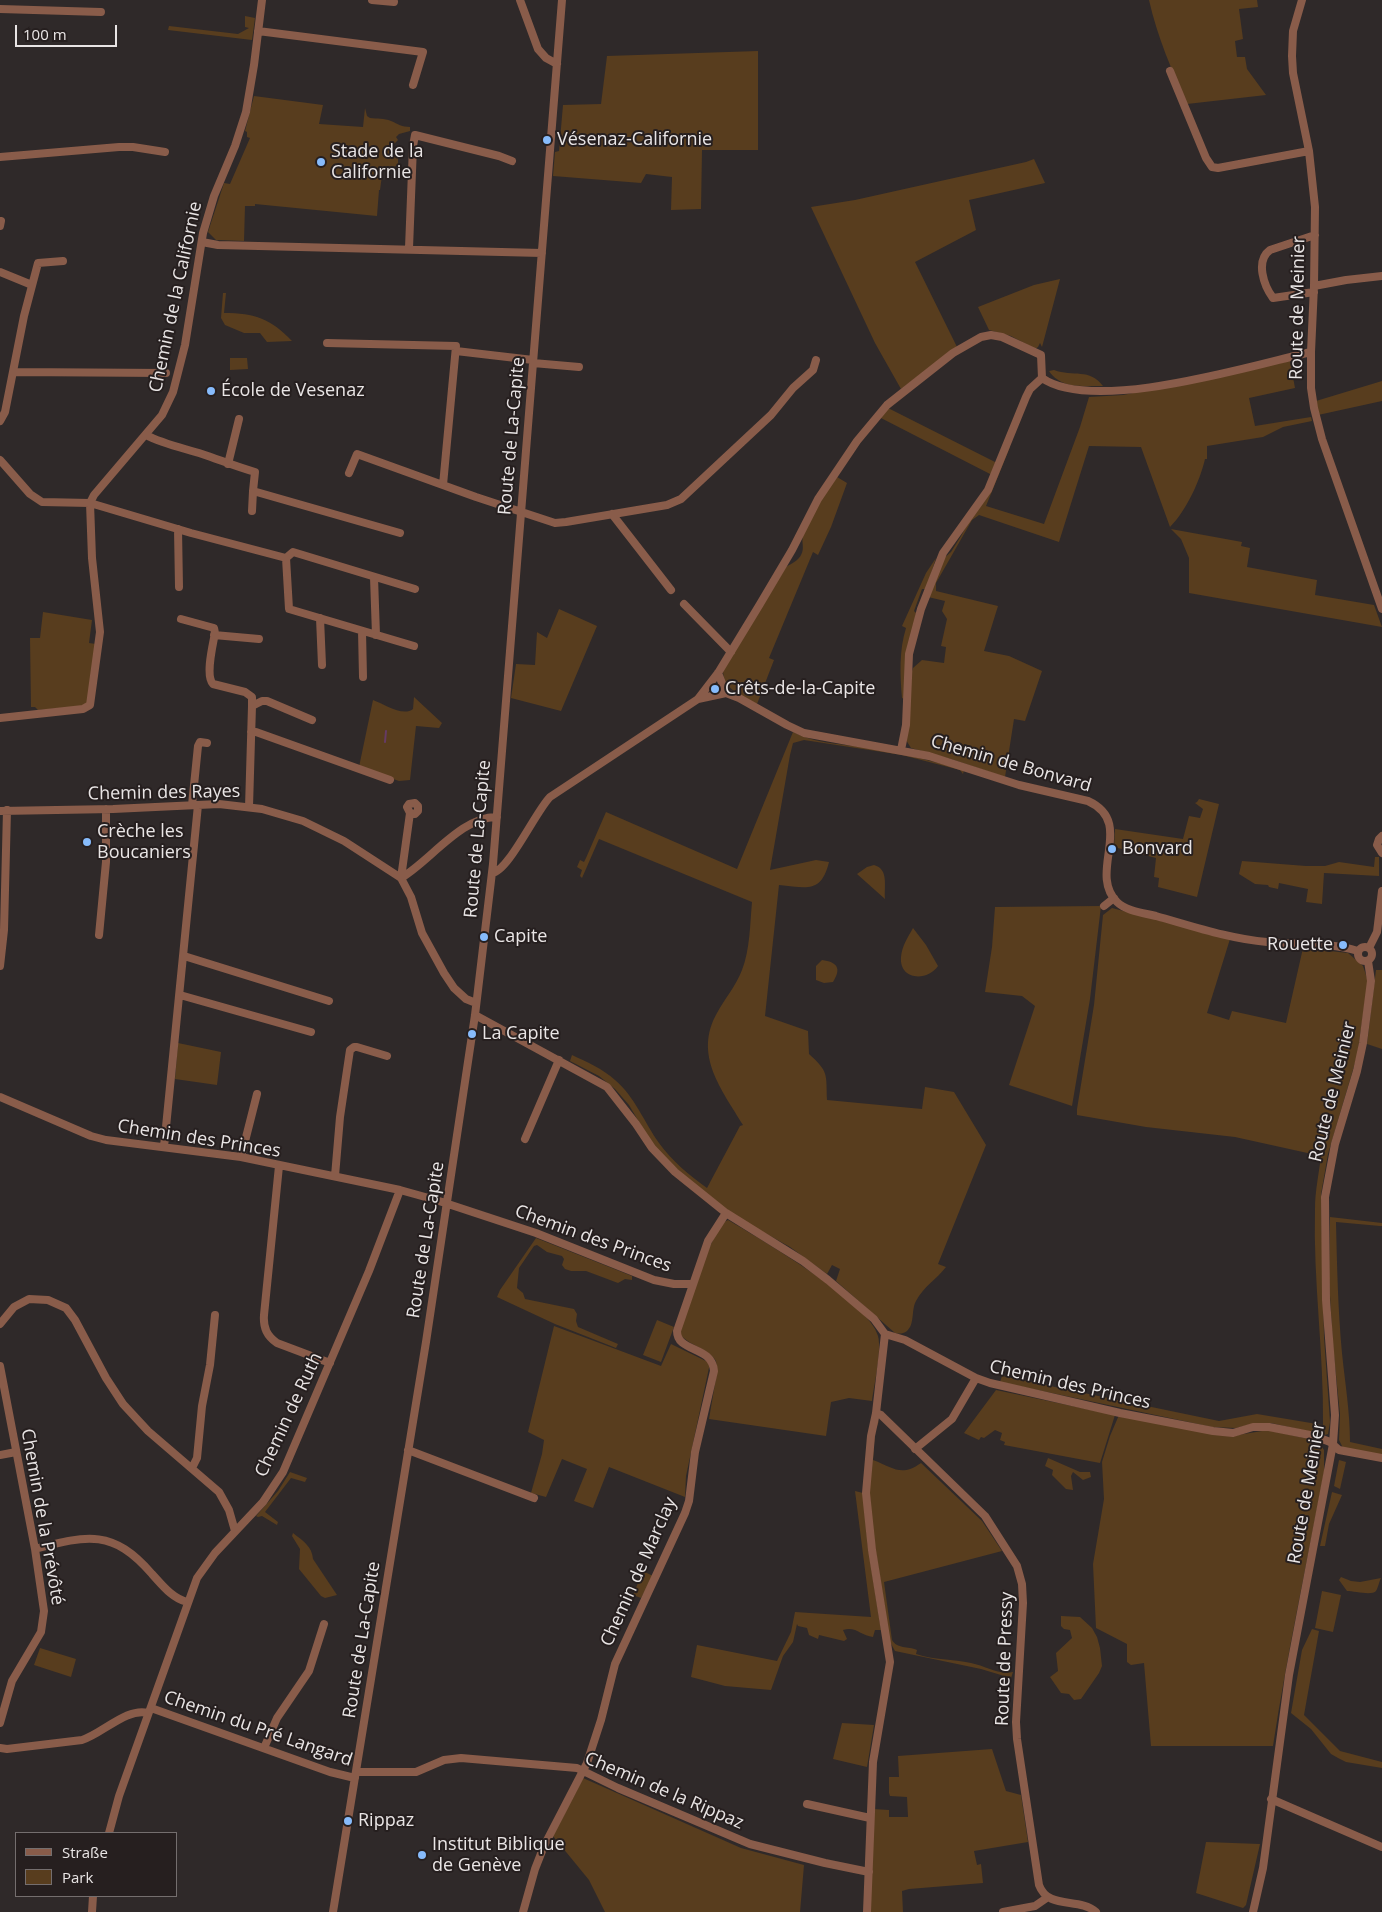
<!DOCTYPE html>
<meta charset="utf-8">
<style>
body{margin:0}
#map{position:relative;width:1382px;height:1912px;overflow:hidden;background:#2f2929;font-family:"Open Sans",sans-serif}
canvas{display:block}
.legend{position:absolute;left:15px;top:1832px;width:162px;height:65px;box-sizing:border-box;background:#261f1f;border:1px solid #746e6e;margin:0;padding:6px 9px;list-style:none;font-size:15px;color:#e9e5e5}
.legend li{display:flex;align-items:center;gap:10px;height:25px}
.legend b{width:25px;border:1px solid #746e6e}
.scale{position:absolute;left:15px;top:25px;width:102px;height:22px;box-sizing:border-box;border:2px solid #e9e5e5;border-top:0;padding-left:6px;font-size:15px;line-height:18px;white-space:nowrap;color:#e9e5e5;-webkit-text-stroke:4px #261f1f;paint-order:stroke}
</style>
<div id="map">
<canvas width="1382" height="1912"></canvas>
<ul class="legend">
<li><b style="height:6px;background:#895c4a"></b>Straße</li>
<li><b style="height:14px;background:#583d1e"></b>Park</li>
</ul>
<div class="scale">100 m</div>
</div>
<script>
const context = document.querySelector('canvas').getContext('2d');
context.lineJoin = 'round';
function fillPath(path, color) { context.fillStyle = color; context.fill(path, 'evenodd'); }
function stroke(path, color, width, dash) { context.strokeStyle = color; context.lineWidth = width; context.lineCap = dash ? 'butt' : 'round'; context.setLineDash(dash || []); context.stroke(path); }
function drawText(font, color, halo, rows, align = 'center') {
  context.font = font + ' "Open Sans",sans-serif'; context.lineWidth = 4; context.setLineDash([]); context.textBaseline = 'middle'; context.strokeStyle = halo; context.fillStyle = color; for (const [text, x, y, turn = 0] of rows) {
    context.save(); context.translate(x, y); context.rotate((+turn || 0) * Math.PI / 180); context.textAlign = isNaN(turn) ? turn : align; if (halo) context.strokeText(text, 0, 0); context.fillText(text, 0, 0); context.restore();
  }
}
const green = new Path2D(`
 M 1149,0 L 1257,0 L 1258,7 L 1239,9 L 1243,39 L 1235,41 L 1237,57 L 1245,57 L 1247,69 L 1266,95 L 1187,104 C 1172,71 1157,36 1149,0 Z
 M 245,16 L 255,18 L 252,40 L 168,30 L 169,26 L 238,34 L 249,28 L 245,27 Z
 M 758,51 L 758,150 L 702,150 L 701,209 L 671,210 L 672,177 L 646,174 L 641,183 L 553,176 L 555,152 L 559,151 L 563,105 L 601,104 L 607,56 Z
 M 254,96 L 323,105 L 319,124 L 363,127 L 365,108 L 367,116 L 370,118 C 377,119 384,118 391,121 C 398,124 402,127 410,127 L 410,131 L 399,134 L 396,137 L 398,140 L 393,145 L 394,148 L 398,150 L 398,164 L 392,169 L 383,168 L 380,190 L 379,190 L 377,216 L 255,204 L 255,206 L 245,206 L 244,241 L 216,240 L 208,232 L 224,183 L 230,184 L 250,138 L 247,137 L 247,132 L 245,131 Z
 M 1034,159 L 1045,183 L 969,200 L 976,230 L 915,262 L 957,347 L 901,389 L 875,343 L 811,207 L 855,200 L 1026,162 Z
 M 1060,279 L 1042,347 L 1040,343 L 1038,347 L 1035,349 L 1011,336 L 989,330 L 978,307 L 1034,285 Z
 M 223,293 L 226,293 L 224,313 C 255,313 271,319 292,341 L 267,342 L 260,333 L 244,333 L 225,325 L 221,318 Z
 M 230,358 L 247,358 L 248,369 L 230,370 Z
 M 1290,361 L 1295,388 L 1249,398 L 1255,426 L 1311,417 L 1312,421 L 1283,427 L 1263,437 L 1207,446 L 1207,459 L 1205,459 C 1200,481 1186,511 1170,527 L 1141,447 L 1089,446 L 1059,542 L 979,515 L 972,520 L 936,583 L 936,591 L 998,606 L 984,651 L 1009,656 L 1042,671 L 1025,721 L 1014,719 L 1005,777 L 951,759 L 911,748 L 906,740 L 911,674 L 913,668 L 922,660 L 944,663 L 946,647 L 941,646 L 947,619 L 942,611 L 945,601 L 928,597 L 943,559 L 951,552 L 961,536 L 1008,446 L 1010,447 L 986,506 L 1044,524 L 1080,427 L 1089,397 L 1123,395 Z
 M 1054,370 C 1073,377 1090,368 1103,386 C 1083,386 1061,389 1049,371 Z
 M 1382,381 L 1382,401 L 1318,415 L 1316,401 Z
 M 888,408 L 997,463 L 992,475 L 879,417 Z
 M 837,477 L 847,483 L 831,527 L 818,555 L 813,552 L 769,658 L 774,660 L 757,704 C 742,696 722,689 723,669 L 786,567 C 791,564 799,560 801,555 C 805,548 801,542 803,535 C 807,517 826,492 837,477 Z
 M 1171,529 L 1242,542 L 1241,546 L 1250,548 L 1247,567 L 1317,580 L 1315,595 L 1374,605 L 1382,627 L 1189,593 L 1189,558 L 1181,539 Z
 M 936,558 L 926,589 L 922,589 L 914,611 L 916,613 L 904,699 L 902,698 C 900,675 899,650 906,628 L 902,626 L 926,573 Z
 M 559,609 L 597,626 L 561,711 L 511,698 L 516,664 L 535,665 L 537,632 L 547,638 Z
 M 43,612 L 92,620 L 89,643 L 96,644 L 88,702 L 82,706 L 38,710 L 35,707 L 31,707 L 30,638 L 40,638 Z
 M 414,697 L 442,723 L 439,728 L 416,726 L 410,780 L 399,781 L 359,767 L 373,700 C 384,704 403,717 413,709 Z
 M 793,732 C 816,744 844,744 869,748 C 901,753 933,761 964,770 L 963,774 L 960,770 L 902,755 L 804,740 L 793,743 L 790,755 L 770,870 L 816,860 L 829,862 C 821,895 805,887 779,885 L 765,1016 L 808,1031 L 809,1054 C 829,1072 826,1074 827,1100 L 922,1109 L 925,1087 L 954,1092 L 986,1145 L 938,1264 L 946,1267 C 936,1280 924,1286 916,1301 C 911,1310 915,1324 907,1331 C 903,1334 899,1334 895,1333 L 836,1281 L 840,1269 L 832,1265 L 827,1274 L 790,1247 L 740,1219 L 705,1194 L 663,1157 L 649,1139 L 629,1105 L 615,1089 L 599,1076 L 570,1061 L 572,1055 C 587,1062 603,1069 615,1080 C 635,1097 644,1122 659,1143 C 671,1160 690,1176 707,1188 L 740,1126 L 743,1125 C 722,1090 693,1055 717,1013 C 725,998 736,986 742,970 C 750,950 750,924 752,902 L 599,839 L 582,878 L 580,876 L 582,870 L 577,867 L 580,860 L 584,862 L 586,858 L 606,812 L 737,869 Z
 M 1199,799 L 1219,804 L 1197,897 L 1158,887 L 1159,878 L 1154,877 L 1156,858 L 1114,847 L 1115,829 L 1183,839 L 1189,816 L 1200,818 L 1203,809 L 1195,803 L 1197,802 Z
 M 1375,857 L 1379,857 L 1379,876 L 1324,873 L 1322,904 L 1306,902 L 1308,889 L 1279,883 L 1278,889 L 1269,887 L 1268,885 L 1255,884 L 1239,874 L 1242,861 L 1306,866 L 1325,866 L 1339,862 L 1374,867 Z
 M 874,865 C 889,869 884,886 885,899 L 857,874 L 867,867 Z
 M 1101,906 L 1090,999 L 1072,1106 L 1009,1085 L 1035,1006 L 1022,996 L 985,992 L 992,947 L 995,907 Z
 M 1112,908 L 1230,939 L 1207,1013 L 1229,1020 L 1232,1011 L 1286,1023 L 1303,948 L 1348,953 L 1363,966 L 1368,981 L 1357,1056 L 1328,1154 L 1321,1194 L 1324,1337 L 1330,1422 L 1328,1434 L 1325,1435 L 1271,1423 L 1252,1424 L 1236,1428 L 1212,1427 L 1000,1382 L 1002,1376 L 1219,1421 L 1257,1414 L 1323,1425 C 1324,1353 1313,1281 1315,1209 C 1315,1191 1319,1173 1321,1156 L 1235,1137 L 1146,1127 L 1077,1115 L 1077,1109 L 1094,1005 L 1103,915 Z
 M 913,928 L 926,945 L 938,966 C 927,982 899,980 901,957 C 902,946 908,937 913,928 Z
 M 822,960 C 837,962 842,968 833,982 L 824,983 L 816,980 L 816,966 Z
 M 1376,970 L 1382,970 L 1382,1049 L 1367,1044 Z
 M 178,1043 L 221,1052 L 217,1085 L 175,1079 Z
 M 1330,1217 L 1382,1223 L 1382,1226 L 1380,1226 L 1336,1222 C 1337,1266 1338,1310 1342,1353 C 1345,1383 1350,1411 1350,1442 L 1382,1449 L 1382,1456 L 1343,1448 L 1339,1440 L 1340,1414 L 1333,1346 L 1329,1279 Z
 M 728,1220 C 759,1238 871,1304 878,1336 C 882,1351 874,1385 872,1401 L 849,1398 L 831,1402 L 826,1436 L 709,1419 L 717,1372 L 716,1361 C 707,1347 690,1347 679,1333 C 686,1313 712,1225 728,1220 Z
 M 536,1238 L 632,1276 L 632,1280 L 625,1279 L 618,1283 L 586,1271 L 571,1271 L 565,1269 L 562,1265 L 564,1259 L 562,1256 L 547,1252 L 537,1245 L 534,1246 L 519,1268 L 517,1288 L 523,1293 L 525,1299 L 574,1309 L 577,1314 L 576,1321 L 578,1327 L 618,1344 L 616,1348 L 555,1324 L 497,1297 L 500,1290 Z
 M 657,1320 L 674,1327 L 661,1362 L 643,1355 Z
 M 554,1326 L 661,1366 L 671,1344 L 710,1363 L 686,1476 L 685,1497 L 609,1467 L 593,1508 L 574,1501 L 587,1469 L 562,1459 L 546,1497 L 531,1493 L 542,1454 L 544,1440 L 528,1432 Z
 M 996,1390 L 1115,1415 L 1100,1463 L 1004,1445 L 1005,1442 L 1000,1440 L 1002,1433 L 995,1430 L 984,1438 L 981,1437 L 979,1440 L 964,1433 Z
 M 1119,1415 L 1232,1436 L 1268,1430 L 1318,1441 L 1324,1450 L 1324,1472 C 1307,1563 1287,1654 1273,1746 L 1151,1746 L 1144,1663 L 1131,1665 L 1127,1662 L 1127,1644 L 1096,1628 L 1093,1564 L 1104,1499 L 1102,1462 L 1110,1436 Z
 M 879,1421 L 875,1431 L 873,1460 C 894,1468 901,1477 921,1463 L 982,1521 L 1002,1551 L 884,1582 L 892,1640 C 897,1649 908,1646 917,1650 L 916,1654 C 934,1660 953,1659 971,1663 C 986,1666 998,1675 1013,1672 L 1011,1678 L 981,1669 L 895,1651 L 890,1642 L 871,1521 L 869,1475 L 874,1427 Z
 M 1048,1458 L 1080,1472 L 1090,1472 L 1091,1477 L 1083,1480 L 1073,1472 L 1071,1476 L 1073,1490 L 1066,1489 L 1052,1475 L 1053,1470 L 1045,1466 Z
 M 1339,1460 L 1346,1462 L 1340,1489 L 1334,1486 Z
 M 290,1472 L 307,1478 L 305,1482 L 291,1478 L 265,1512 L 278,1522 L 277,1525 L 262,1516 L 258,1517 L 256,1516 L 278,1491 Z
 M 855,1491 L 863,1493 L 868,1547 L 881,1630 L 875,1630 L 873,1637 C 861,1636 856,1626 843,1630 L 847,1639 L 844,1641 L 819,1635 L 818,1639 L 809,1635 L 807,1628 L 798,1626 L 797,1624 L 793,1642 L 783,1656 L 771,1690 L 725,1686 L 691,1677 L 697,1645 L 777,1661 L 791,1632 L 795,1612 L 871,1617 Z
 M 1332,1492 L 1342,1495 L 1329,1524 L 1325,1546 L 1320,1546 Z
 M 293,1533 C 303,1541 312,1546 313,1559 L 337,1595 L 325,1598 L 321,1596 L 299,1569 L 300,1549 L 292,1536 Z
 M 643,1571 L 653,1576 L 641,1598 L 633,1595 Z
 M 1341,1577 L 1351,1581 L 1360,1582 L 1381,1578 C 1379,1582 1378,1588 1376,1591 C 1372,1596 1354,1591 1347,1591 L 1339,1580 Z
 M 1322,1591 L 1341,1595 L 1333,1632 L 1315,1628 Z
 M 1061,1616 L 1080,1617 L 1092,1628 L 1097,1637 L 1100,1648 L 1102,1666 L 1099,1673 L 1081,1699 L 1074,1700 L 1069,1694 L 1061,1693 L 1050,1677 L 1058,1671 L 1056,1653 L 1072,1638 L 1070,1630 L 1064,1629 L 1061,1626 Z
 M 1312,1629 L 1319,1631 L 1304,1715 L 1340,1751 L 1382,1762 L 1382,1768 L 1346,1762 L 1338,1758 L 1331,1754 L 1311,1729 L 1291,1713 L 1302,1650 Z
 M 40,1648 L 76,1659 L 71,1677 L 34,1665 Z
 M 842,1723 L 874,1725 L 867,1767 L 833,1759 Z
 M 992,1749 L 1006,1791 L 1021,1795 L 1028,1842 L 974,1851 L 977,1865 L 981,1864 L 983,1883 L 909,1889 L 902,1891 L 903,1912 L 870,1912 L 873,1809 L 889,1810 L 889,1817 L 908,1817 L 907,1797 L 890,1796 L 889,1793 L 889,1777 L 899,1777 L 898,1756 Z
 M 583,1778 L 741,1848 L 804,1865 L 800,1912 L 605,1912 L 589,1880 L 553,1836 Z
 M 1206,1842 L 1260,1844 L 1246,1905 L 1243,1908 L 1196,1893 Z`);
const stream = new Path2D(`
 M 385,742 L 386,731`);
const minor = new Path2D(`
 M 372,0 L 394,2
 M 520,0 L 538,49 L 546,58 L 557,64
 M 1302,0 L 1293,31 L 1292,56 L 1293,73 L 1309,151 L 1315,207 L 1314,286 L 1311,352 L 1311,388 L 1314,408 L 1322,439 L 1382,609
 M 0,9 L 101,12
 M 258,31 L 423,52 L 413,85
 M 1170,71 L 1206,158 L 1212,167 L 1218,168 L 1309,151
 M 0,157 L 119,147 L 133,147 L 165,152
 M 0,226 L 1,221
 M 202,242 L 218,245 L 542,253
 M 409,248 L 413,146 L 415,135 L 499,156 L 512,161
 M 0,272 L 32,285
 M 1314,286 L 1346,280 L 1382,276
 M 1314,292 L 1273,298 C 1264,286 1255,261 1270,250 L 1315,235
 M 327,343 L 456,346 L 443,485
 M 456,351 L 533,360
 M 533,363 L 579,367
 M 13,372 L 166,373
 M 0,421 L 5,412 L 24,316 L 38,263 L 63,261
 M 146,435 C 163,444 183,448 202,454 C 220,460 237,467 255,472 L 253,491 L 400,533
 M 0,460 L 30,494 L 42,502 L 90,503 L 191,533 L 286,558 L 293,552 L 415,589
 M 228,464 L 239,419
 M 349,473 L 357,454 L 476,497 L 555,523 L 566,522 L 667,505 L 681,499 L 771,415 L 793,388 L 813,370 L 816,360
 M 90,503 L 94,495 L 162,415 L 173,392 L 185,345 L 203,233 L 214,196 L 235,146 L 246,112 L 254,65 L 262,0
 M 252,511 L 253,491
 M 612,514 L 671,590
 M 178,529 L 179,587
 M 286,558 L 289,609 L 414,646
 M 374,577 L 376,635
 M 684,604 L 731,652
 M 320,618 L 322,665
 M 181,619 L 214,628 L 215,633 C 213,644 205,676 213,684 L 245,692 L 252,697 L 252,706 L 262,701 L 267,701 L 312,720
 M 362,631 L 363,677
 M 214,635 L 259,639
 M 718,673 L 726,693
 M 698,699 L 718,673 L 760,604 L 792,550 L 818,499 L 857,441 L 887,405 L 953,353 L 981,337 L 991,335 L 1002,337 L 1041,355 L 1042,378 C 1093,414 1250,366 1311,352
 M 0,718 L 83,709 L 90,705 L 100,632 L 92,558 L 90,503
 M 251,732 L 256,732 L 390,780
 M 901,750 L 906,725 L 909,654 L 921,609 L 943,553 L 988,490 L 1026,397 L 1030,389 L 1042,378
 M 192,805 L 198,746 L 200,742 L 207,743
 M 249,807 L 252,706
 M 0,811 L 113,809 L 219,804 L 262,809 L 303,821 L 344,841 L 401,878 L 411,897 L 422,933 L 444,973 L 454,988 L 466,999 L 476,1003
 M 1382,836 L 1379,839 L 1377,845 L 1382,853
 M 492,873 C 508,872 536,811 550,797 L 698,699 L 726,693 L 739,698 L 787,725 L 804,733 L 929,756 L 1019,785 L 1088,801 C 1136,823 1087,872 1117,902 C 1126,911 1144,913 1156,916 C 1192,926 1230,939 1267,942 C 1297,945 1329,942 1358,951
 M 401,878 C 429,862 462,816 497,817
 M 401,878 L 410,813 L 407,807 L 409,804 L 415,803 L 418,806 L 418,811 L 415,814 L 410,813
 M 1104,906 L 1114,898
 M 99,935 L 106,862 L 106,809
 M1358 954a7 7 0 1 1 14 0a7 7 0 1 1-14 0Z
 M 1369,948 L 1377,932 L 1382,891
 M 184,956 L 329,1001
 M 0,966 L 4,930 L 7,810
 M 180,995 L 311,1032
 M 475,1015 L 607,1087 L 636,1124 L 652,1148 L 675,1172 L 726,1213 L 803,1261 L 828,1280 L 874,1319 L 885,1334
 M 0,1097 L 91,1136 L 106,1140 L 241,1157 L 400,1190 L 436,1200 L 536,1233 L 654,1280 L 674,1284 L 692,1284
 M 525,1139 L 559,1060
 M 164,1147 L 198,805
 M 241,1157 L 257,1094
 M 279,1166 L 264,1315 C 263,1328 267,1336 277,1343 L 330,1363
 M 335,1176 L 340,1117 L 350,1050 L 354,1047 L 357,1047 L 387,1056
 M 0,1324 L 14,1307 L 29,1299 L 48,1300 L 66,1308 L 75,1320 L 106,1378 L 123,1404 L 148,1431 L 219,1492 L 229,1510 L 235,1531
 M 885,1334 L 905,1340 L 976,1378 L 990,1383 L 1120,1413 L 1213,1431 L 1233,1433 L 1253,1427 L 1269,1427 L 1315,1436 L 1330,1442 L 1339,1450 L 1382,1458
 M 0,1366 L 35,1549 L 44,1611 L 41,1632 L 12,1681 L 0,1723
 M 876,1413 L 881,1415 L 985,1516 L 1017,1566 L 1022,1584 L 1023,1603 L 1016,1722 L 1017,1739 L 1039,1885 C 1048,1910 1079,1897 1096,1912
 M 915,1449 L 952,1419 L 976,1378
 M 408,1450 L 534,1498
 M 0,1455 L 16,1452
 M 192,1468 L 197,1458 L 202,1406 L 210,1365 L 215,1315
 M 35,1549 C 88,1535 113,1529 152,1574 C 163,1586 172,1598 187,1602
 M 151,1708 L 330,1772 L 355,1778
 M 0,1748 L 7,1749 L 82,1740 C 102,1734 127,1707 148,1713
 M 264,1748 L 277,1718 L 309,1671 L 324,1624
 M 356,1772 L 416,1772 L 444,1760 L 461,1758 L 577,1768 L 618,1788 L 750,1844 L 825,1863 L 869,1872
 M 1271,1799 L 1382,1847
 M 807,1804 L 870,1818
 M 109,1833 L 119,1796 L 197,1578 L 215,1553 L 263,1502 L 283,1472 L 369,1271 L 400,1190
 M 92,1912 L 93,1896
 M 333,1912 L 426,1342 L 475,1015 L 493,864 L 562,0
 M 523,1912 L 535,1869 L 544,1846 L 587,1763 L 601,1720 L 615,1664 L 685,1513 L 689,1501 L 695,1452 L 714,1371 C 712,1345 677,1353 677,1331 L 708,1241 L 726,1213
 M 867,1912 L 873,1762 L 890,1662 L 872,1550 L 866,1493 L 871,1436 L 876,1413 L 885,1334
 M 1003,1912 L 1035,1906 L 1048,1897
 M 1253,1912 L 1263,1868 L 1289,1675 L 1333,1444 L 1335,1415 L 1326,1300 L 1325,1197 L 1335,1144 L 1357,1071 L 1363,1043 L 1371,981 L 1368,961`);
const markers = [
 [547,140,5,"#87bbfb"],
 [321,162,5,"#87bbfb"],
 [211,391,5,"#87bbfb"],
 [715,689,5,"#87bbfb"],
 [87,842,5,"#87bbfb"],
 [1112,849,5,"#87bbfb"],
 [484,937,5,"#87bbfb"],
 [1343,945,5,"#87bbfb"],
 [472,1034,5,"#87bbfb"],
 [348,1821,5,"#87bbfb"],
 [422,1855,5,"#87bbfb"]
];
const poiNames = [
 ["Vésenaz-Californie",557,140],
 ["Stade de la",331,152],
 ["Californie",331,173],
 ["École de Vesenaz",221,391],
 ["Crêts-de-la-Capite",725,689],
 ["Crèche les",97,832],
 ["Boucaniers",97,853],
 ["Bonvard",1122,849],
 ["Capite",494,937],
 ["Rouette",1333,945,"right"],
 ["La Capite",482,1034],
 ["Rippaz",358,1821],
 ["Institut Biblique",432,1845],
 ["de Genève",432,1866]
];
const streetNames = [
 ["Chemin de la Californie",176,297,-78],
 ["Route de Meinier",1298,308,-89],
 ["Route de La-Capite",512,436,-85],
 ["Chemin de Bonvard",1011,764,16],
 ["Chemin des Rayes",164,793,-1],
 ["Route de La-Capite",478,839,-85],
 ["Route de Meinier",1333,1092,-76],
 ["Chemin des Princes",199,1139,9],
 ["Chemin des Princes",593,1239,20],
 ["Route de La-Capite",426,1240,-81],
 ["Chemin des Princes",1070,1385,13],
 ["Chemin de Ruth",289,1415,-65],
 ["Route de Meinier",1307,1493,-80],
 ["Chemin de la Prévôté",42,1517,80],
 ["Chemin de Marclay",639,1572,-66],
 ["Route de La-Capite",362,1640,-81],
 ["Route de Pressy",1005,1659,-88],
 ["Chemin du Pré Langard",258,1729,19],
 ["Chemin de la Rippaz",664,1791,23]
];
fillPath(green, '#583d1e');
stroke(stream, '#663b65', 2);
stroke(minor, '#895c4a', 8);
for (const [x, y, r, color] of markers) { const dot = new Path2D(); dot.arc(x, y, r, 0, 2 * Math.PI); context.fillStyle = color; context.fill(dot); stroke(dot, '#261f1f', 2); }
drawText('18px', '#e9e5e5', '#261f1f', poiNames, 'left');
drawText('18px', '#e9e5e5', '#261f1f', streetNames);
</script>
